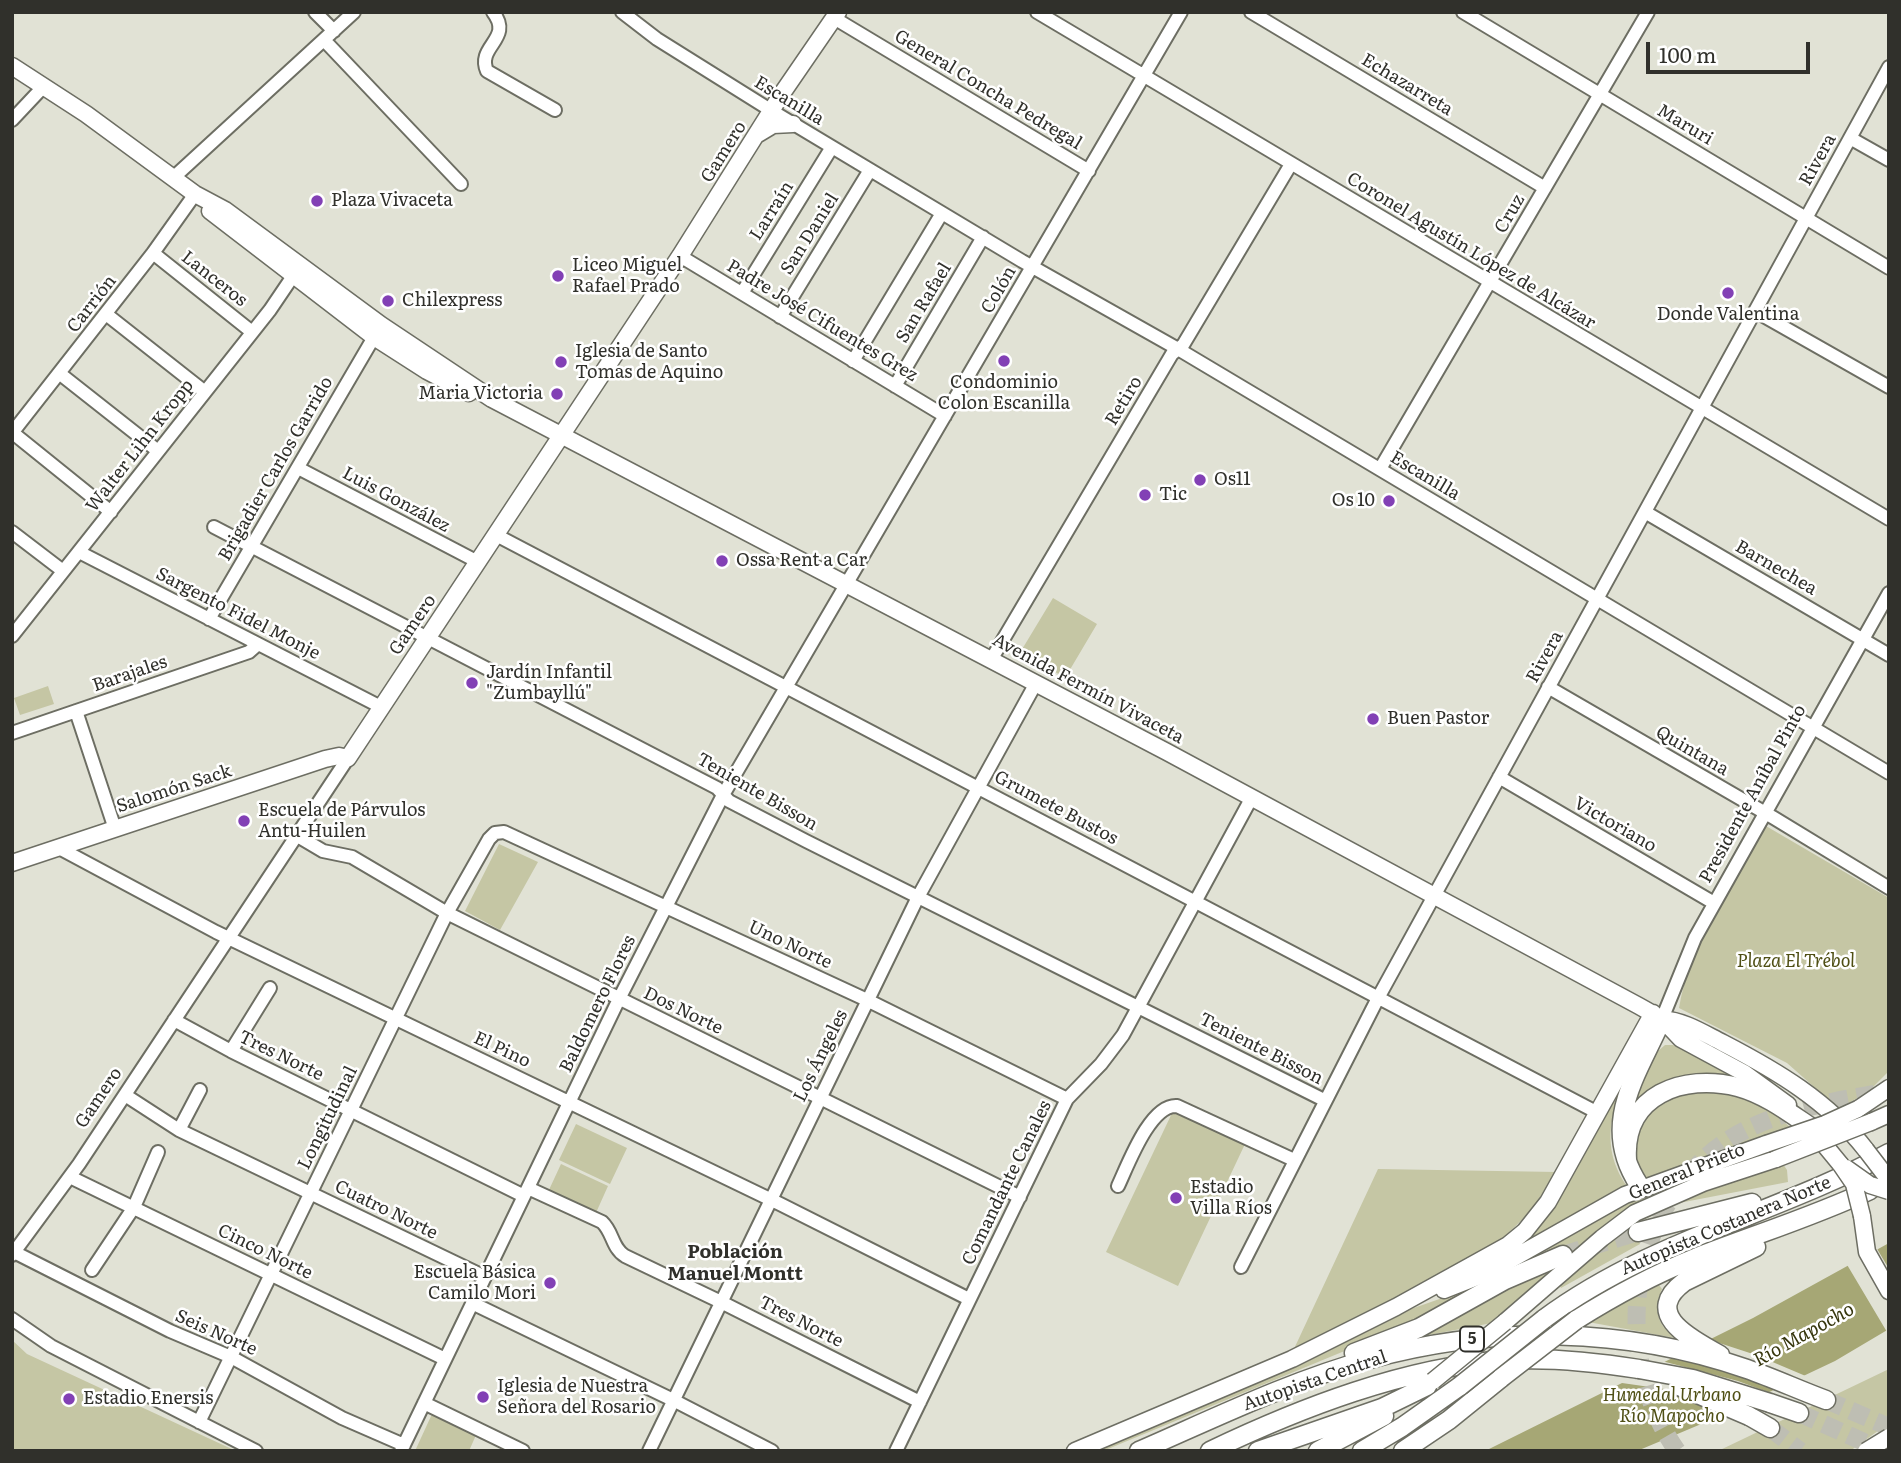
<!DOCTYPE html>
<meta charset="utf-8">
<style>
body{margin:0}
#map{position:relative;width:1901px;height:1463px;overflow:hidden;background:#e1e2d5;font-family:Literata,serif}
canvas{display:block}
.frame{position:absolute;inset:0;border:14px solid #30302b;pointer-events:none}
.scale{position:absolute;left:1646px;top:42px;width:164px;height:32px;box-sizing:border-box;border:4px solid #30302b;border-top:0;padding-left:9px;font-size:21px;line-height:24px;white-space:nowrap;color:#30302b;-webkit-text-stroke:5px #fff;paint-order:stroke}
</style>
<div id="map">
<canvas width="1901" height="1463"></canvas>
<div class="frame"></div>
<div class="scale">100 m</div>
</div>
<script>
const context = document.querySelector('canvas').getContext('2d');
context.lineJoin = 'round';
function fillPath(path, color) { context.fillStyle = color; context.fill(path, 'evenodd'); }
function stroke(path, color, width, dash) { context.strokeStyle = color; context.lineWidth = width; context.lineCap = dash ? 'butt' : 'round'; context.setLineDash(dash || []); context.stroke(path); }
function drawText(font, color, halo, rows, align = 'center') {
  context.font = font + ' Literata,serif'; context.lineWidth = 5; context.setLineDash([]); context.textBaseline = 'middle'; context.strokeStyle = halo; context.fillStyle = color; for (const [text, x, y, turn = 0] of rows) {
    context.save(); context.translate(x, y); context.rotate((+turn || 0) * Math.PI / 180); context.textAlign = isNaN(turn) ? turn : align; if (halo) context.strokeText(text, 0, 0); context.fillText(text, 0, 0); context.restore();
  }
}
const green = new Path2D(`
 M 1053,598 L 1097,624 L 1065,678 L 1021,651 Z
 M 48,686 L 54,704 L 20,715 L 14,698 Z
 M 1766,826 L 1889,898 L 1889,1071 L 1869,1091 L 1839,1109 L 1787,1063 L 1679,1008 C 1689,945 1734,882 1766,826 Z
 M 499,844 L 538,862 L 500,930 L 465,911 Z
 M 1650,1030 C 1625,1083 1588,1134 1629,1189 L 1487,1267 L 1523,1237 Z
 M 1665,1045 L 1673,1045 L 1748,1083 L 1674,1079 L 1655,1086 L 1630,1105 L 1657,1052 Z
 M 1684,1091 L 1739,1093 L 1775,1114 L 1791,1128 L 1643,1184 L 1631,1164 L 1639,1116 Z
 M 1173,1111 L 1245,1144 L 1178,1286 L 1106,1252 Z
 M 576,1124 L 627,1148 L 610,1184 L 559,1160 Z
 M 1760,1155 L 1764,1156 L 1657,1194 L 1628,1211 L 1492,1323 L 1413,1338 L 1456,1302 L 1359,1345 L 1103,1451 L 1089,1451 L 1391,1316 L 1468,1289 L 1621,1204 Z
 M 561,1164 L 608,1186 L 595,1215 L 548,1192 Z
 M 1783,1164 L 1787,1170 L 1788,1182 L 1679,1203 L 1635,1224 L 1636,1229 L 1628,1239 L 1638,1238 L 1640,1244 L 1561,1288 L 1559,1284 C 1583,1263 1606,1239 1633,1222 C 1677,1194 1733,1179 1783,1164 Z
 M 1378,1169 L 1557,1172 L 1530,1212 L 1497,1244 L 1366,1315 L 1293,1351 Z
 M 1659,1285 L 1662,1289 C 1653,1310 1657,1324 1675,1338 L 1588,1322 L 1628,1299 Z
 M 12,1340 L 27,1354 L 236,1451 L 12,1451 Z
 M 1889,1369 L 1889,1423 L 1850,1451 L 1718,1451 Z
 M 432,1414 L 476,1435 L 469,1451 L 415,1451 Z`);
const water = new Path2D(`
 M 1889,1243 L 1889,1329 L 1835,1361 L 1706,1422 L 1637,1451 L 1485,1451 L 1753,1318 Z`);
const pier = new Path2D(`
 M 1876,1247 L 1889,1269 L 1887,1332 L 1846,1263 Z
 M 1704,1338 L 1756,1355 L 1808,1377 L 1780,1390 L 1748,1378 L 1667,1356 Z
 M 1658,1360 L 1738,1381 L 1773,1394 L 1730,1415 L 1695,1398 L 1671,1390 L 1615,1382 Z`);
const highwayTunnel = new Path2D(`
 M 1563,1255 L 1638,1232
 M 1826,1400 L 1889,1427
 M 1799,1413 L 1884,1451
 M 1770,1428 L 1800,1451
 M 1677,1451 C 1607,1351 1628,1198 1738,1134 C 1783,1109 1835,1101 1885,1092`);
const minor = new Path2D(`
 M 315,12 L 334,31
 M 493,12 C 514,39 476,46 487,71 L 555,110
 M 622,12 L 657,39 L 772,111 L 1022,261 L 1178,349 L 1889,773
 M 1037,12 L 1889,519
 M 1251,12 L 1545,188
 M 1463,12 L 1889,268
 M 834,18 L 1089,171
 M 324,40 L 461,184
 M 12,120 L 44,86
 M 1850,138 L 1889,160
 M 173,178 L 354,12
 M 153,253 L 252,332
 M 680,256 L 945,416
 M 742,293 L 832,147
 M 1755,311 L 1889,387
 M 106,314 L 205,392
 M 780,317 L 870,170
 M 853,361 L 942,213
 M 59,373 L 158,451
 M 895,386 L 983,237
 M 12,433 L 153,253 L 195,194
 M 13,433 L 111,512
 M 298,468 L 478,562
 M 1380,469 L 1648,12
 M 1645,512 L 1889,655
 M 214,527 L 717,788 L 729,801 L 806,841 L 1324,1100
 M 12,532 L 63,571
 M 496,535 L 1598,1113
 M 79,552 L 381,707
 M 209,619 L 374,337
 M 12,636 L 270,310 L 293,276
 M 991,660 L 1172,354 L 1183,345 L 1291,164
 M 1548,687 L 1774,818 L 1889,888
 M 76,711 L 115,829
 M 12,733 L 249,652 L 258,644
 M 1499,777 L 1714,903
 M 296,835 L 323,851 L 352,857 L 447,913 L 1020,1197
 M 59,848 L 216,932 L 780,1204 L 969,1299
 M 1662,1019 L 1695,938 L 1889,593
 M 174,1020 L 231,1051 L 524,1196
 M 231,1051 L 270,988
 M 125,1095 L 179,1130 L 485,1277
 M 179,1130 L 200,1090
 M 70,1177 L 445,1359
 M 1118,1186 C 1128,1165 1150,1104 1177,1106 L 1294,1160
 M 528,1188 L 602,1222 C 613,1232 612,1248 625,1256 L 721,1302 L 920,1402
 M 14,1252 L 170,1331 L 231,1357 L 342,1418 L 404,1445
 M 12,1255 L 79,1164 L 348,758
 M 1241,1267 L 1378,998 L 1889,67
 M 92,1270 L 134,1207 L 158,1152
 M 472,1303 L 673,1400 L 772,1451
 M 12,1319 L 51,1346 L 256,1451
 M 424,1403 L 523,1451
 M 199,1422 L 447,913 L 489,839 L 495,833 L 504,832 L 867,1000 L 1067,1099
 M 401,1451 L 619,999 L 723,795 L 1181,12
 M 649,1451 L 918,897 L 1036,683
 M 896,1451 L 1067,1099 L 1101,1064 L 1123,1035 L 1252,797`);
const major = new Path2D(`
 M 12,66 L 86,114 L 195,194 L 225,210 L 381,325 L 492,399 L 1167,752 L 1639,1006 L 1662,1019 L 1681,1039 L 1744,1073 L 1788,1105
 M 758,134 L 773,125 L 793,124
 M 210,211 L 374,337 L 427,371 L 469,393
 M 12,863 L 325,759 L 339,756 L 348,758 L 680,256 L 781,95 L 838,12
 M 1662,1019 C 1685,1021 1703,1033 1723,1043 C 1777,1071 1828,1101 1866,1150
 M 1858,1109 L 1889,1088
 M 1871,1122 L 1889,1114
 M 1813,1131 L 1841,1165
 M 1862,1216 L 1867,1252 L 1889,1291
 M 1444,1290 L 1487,1273 L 1625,1195 L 1766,1144
 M 1505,1322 L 1602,1238 L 1635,1213 L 1703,1183 L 1776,1159
 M 1075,1451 L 1292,1359 L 1396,1307 L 1508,1245 L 1525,1231 L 1548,1202 L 1653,1013`);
const highway = new Path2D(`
 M 1627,1159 C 1623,1095 1683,1073 1738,1087 C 1764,1094 1787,1111 1809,1126
 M 1639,1185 C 1599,1124 1637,1076 1662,1019
 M 1638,1232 L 1752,1203
 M 1544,1319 C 1651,1240 1774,1215 1889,1153
 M 1576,1320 C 1614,1296 1653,1275 1695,1258 C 1753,1235 1813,1217 1870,1190
 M 1354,1353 L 1419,1328 L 1505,1280 L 1563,1255
 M 1720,1355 C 1694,1340 1640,1315 1684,1282 L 1756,1247
 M 1770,1403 L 1799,1413
 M 1749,1416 L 1770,1428
 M 1139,1451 C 1215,1418 1290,1381 1370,1359 C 1493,1325 1626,1327 1747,1369 C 1773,1378 1799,1390 1826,1400
 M 1210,1451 C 1300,1408 1405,1367 1506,1360 C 1550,1357 1595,1362 1639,1369
 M 1258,1451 L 1382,1408 L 1427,1386
 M 1318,1451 L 1384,1416
 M 1362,1451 L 1402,1427 L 1460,1386
 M 1403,1451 L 1449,1420 L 1501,1378`);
const majorBridge = new Path2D(`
 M 1766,1144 L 1825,1124 L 1858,1109
 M 1866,1150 L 1889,1180
 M 1776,1159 L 1871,1122
 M 1841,1165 L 1854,1184 L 1862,1216
 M 1846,1168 L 1870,1185 L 1889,1191
 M 1433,1381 L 1505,1322
 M 1866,1451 L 1889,1437`);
const highwayBridge = new Path2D(`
 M 1639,1369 L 1693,1379 L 1770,1403
 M 1501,1378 L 1576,1320
 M 1460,1386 L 1544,1319
 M 1679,1386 L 1749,1416`);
const markers = [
 [317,201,7,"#8240b5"],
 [558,276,7,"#8240b5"],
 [1728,293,7,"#8240b5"],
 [388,301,7,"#8240b5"],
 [1004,361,7,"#8240b5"],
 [561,362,7,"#8240b5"],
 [557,394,7,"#8240b5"],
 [1200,480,7,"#8240b5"],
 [1145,495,7,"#8240b5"],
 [1389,501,7,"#8240b5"],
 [722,561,7,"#8240b5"],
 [472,683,7,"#8240b5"],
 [1373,719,7,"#8240b5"],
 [244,821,7,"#8240b5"],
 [1176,1198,7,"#8240b5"],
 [550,1283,7,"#8240b5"],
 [483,1397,7,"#8240b5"],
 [69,1399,7,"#8240b5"]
];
const shields = [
 [1472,1339,24]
];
const shieldNames = [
 ["5",1472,1339]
];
const streetNames = [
 ["Echazarreta",1407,85,31],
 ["General Concha Pedregal",988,90,31],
 ["Escanilla",789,101,31],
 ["Maruri",1685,125,31],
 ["Gamero",724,152,-58],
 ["Rivera",1818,160,-61],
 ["Larraín",772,211,-58],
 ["Cruz",1510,214,-60],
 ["San Daniel",810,234,-58],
 ["Coronel Agustín López de Alcázar",1471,251,31],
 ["Lanceros",214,279,38],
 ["Colón",999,290,-60],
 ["San Rafael",924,303,-59],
 ["Carrión",92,304,-52],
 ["Padre José Cifuentes Grez",822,321,31],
 ["Retiro",1124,401,-59],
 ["Walter Lihn Kropp",140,446,-52],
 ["Brigadier Carlos Garrido",276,469,-60],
 ["Escanilla",1425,476,31],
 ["Luis González",396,500,28],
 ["Barnechea",1776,568,30],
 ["Sargento Fidel Monje",238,614,27],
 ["Gamero",413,625,-56],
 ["Rivera",1545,657,-61],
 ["Barajales",130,674,-19],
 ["Avenida Fermín Vivaceta",1088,689,28],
 ["Quintana",1692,751,30],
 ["Salomón Sack",174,789,-18],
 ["Teniente Bisson",757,792,30],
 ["Presidente Aníbal Pinto",1753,794,-61],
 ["Grumete Bustos",1056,808,28],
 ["Victoriano",1615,825,30],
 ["Uno Norte",790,945,25],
 ["Baldomero Flores",598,1004,-64],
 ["Dos Norte",683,1011,26],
 ["Teniente Bisson",1261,1049,27],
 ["El Pino",502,1050,25],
 ["Tres Norte",281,1056,26],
 ["Los Ángeles",821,1056,-64],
 ["Gamero",99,1098,-56],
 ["Longitudinal",328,1118,-64],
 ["General Prieto",1687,1172,-22],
 ["Comandante Canales",1007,1183,-64],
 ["Cuatro Norte",386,1210,26],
 ["Autopista Costanera Norte",1726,1226,-23],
 ["Cinco Norte",265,1252,26],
 ["Tres Norte",801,1322,27],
 ["Seis Norte",216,1333,24],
 ["Autopista Central",1315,1381,-19]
];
const poiNames = [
 ["Plaza Vivaceta",331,201],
 ["Liceo Miguel",572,266],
 ["Rafael Prado",572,287],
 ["Chilexpress",402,301],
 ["Donde Valentina",1728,315,"center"],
 ["Iglesia de Santo",575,352],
 ["Tomas de Aquino",575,373],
 ["Condominio",1004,383,"center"],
 ["Colon Escanilla",1004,404,"center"],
 ["Maria Victoria",543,394,"right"],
 ["Os11",1214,480],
 ["Tic",1159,495],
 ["Os 10",1375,501,"right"],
 ["Ossa Rent a Car",736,561],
 ["Jardín Infantil",486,673],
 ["\"Zumbayllú\"",486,694],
 ["Buen Pastor",1387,719],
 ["Escuela de Párvulos",258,811],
 ["Antu-Huilen",258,832],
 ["Estadio",1190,1188],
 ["Villa Ríos",1190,1209],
 ["Escuela Básica",536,1273,"right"],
 ["Camilo Mori",536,1294,"right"],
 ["Iglesia de Nuestra",497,1387],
 ["Señora del Rosario",497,1408],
 ["Estadio Enersis",83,1399]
];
const parkNames = [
 ["Plaza El Trébol",1796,962],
 ["Humedal Urbano",1672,1396],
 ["Río Mapocho",1672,1417]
];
const neighbourhoodNames = [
 ["Población",735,1252],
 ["Manuel Montt",735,1274]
];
const waterNames = [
 ["Río Mapocho",1804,1335,-29]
];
fillPath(green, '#c5c6a4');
fillPath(water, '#a6a775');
fillPath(pier, '#e1e2d5');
stroke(highwayTunnel, '#bebeb3', 18, [18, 9]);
stroke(minor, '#6d6e63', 16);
stroke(major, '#6d6e63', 19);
stroke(highway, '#6d6e63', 21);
stroke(minor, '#fff', 12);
stroke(major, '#fff', 16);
stroke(highway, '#fff', 18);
stroke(majorBridge, '#6d6e63', 19, []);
stroke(highwayBridge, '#6d6e63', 21, []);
stroke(majorBridge, '#fff', 16);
stroke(highwayBridge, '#fff', 18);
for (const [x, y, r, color] of markers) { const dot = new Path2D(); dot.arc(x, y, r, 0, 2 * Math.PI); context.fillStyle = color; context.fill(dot); stroke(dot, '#fff', 2.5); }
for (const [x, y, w] of shields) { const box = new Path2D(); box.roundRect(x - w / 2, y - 12.5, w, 25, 5); context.fillStyle = '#fff'; context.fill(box); stroke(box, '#30302b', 2); }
drawText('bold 16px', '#30302b', null, shieldNames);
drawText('18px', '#30302b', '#fff', streetNames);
drawText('18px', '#30302b', '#fff', poiNames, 'left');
drawText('italic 18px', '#4f4f14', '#fff', parkNames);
drawText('bold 19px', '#30302b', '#fff', neighbourhoodNames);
drawText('italic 19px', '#36360d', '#fff', waterNames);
</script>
